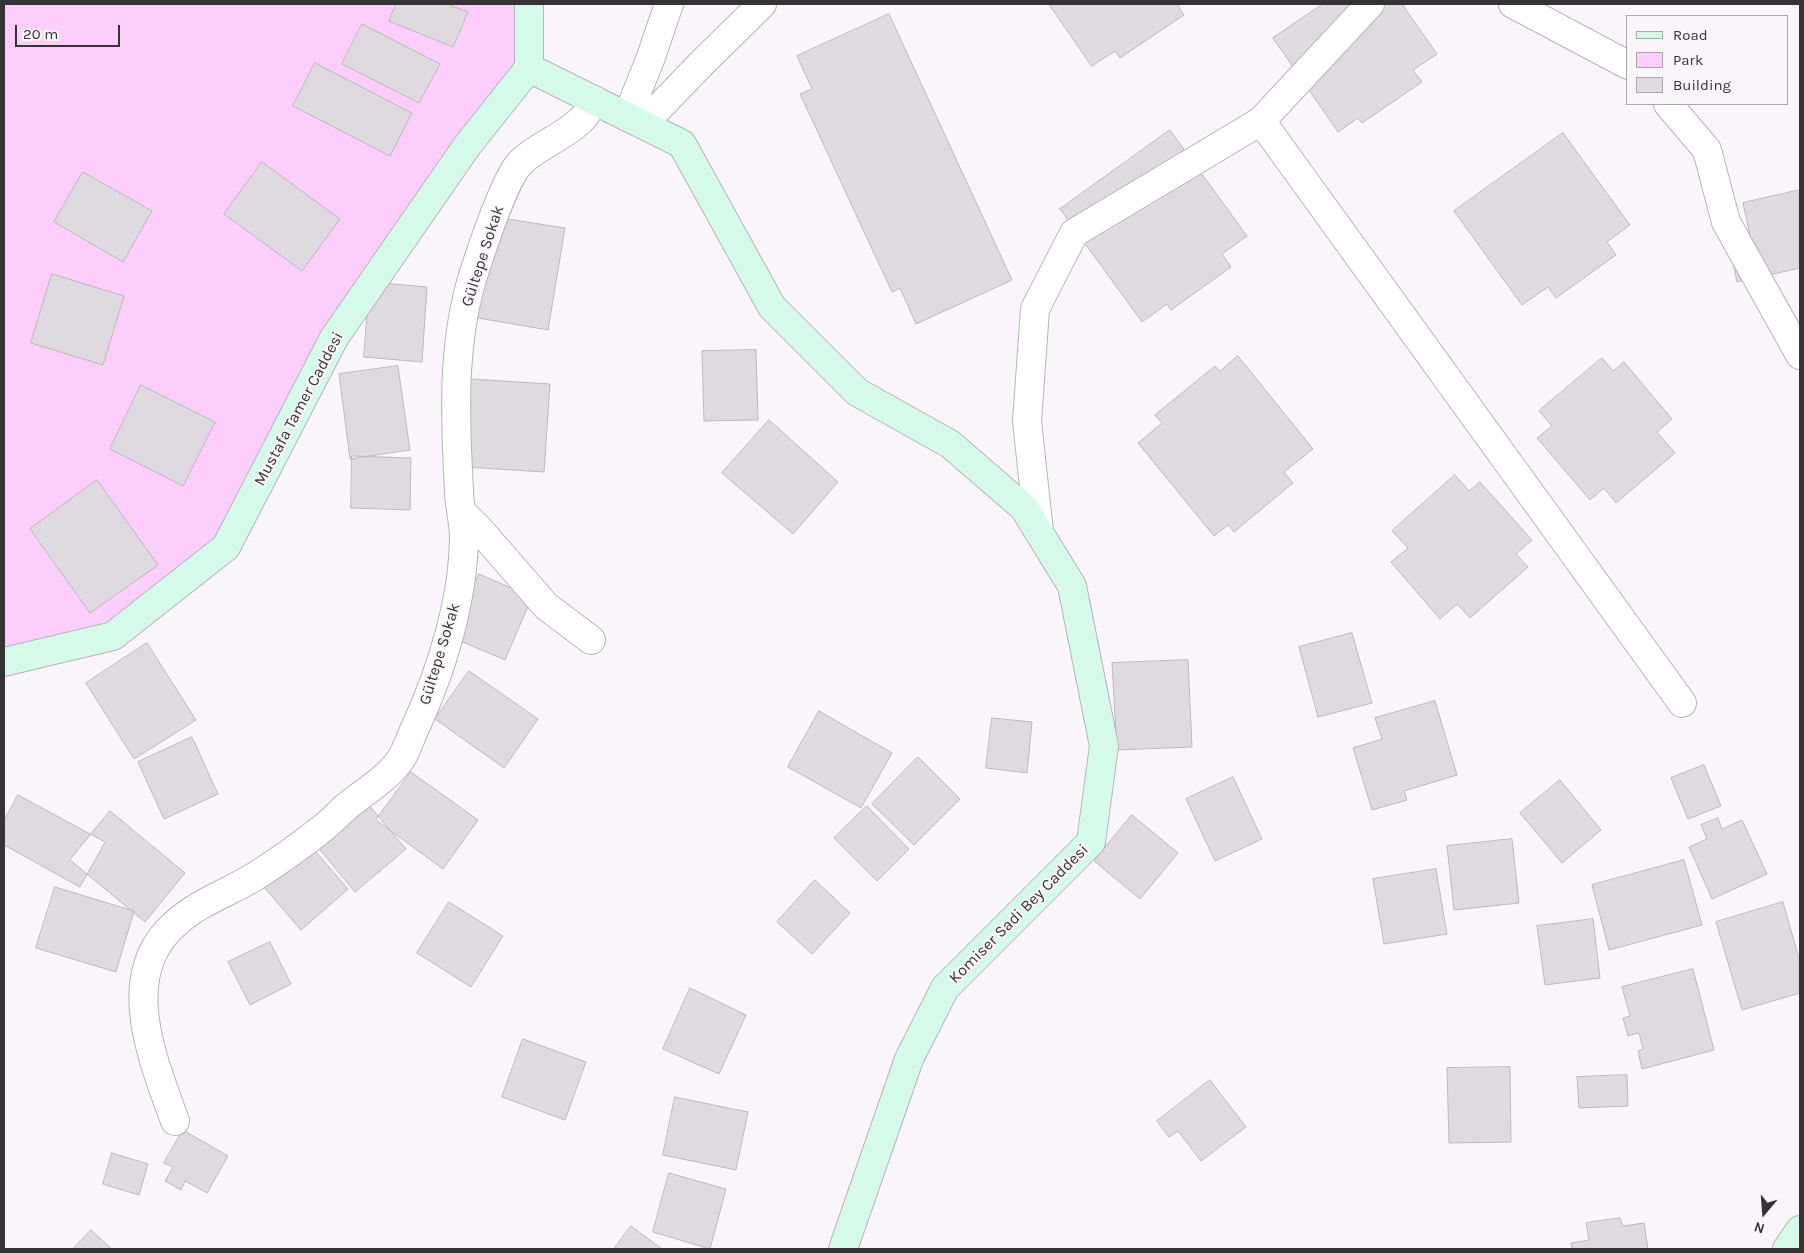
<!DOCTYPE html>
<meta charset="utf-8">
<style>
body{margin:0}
#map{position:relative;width:1804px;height:1253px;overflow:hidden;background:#faf5fa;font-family:Karla,sans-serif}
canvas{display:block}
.frame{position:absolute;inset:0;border:5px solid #353335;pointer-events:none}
.legend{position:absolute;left:1626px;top:15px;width:162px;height:90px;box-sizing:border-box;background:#faf5fa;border:1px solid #aba7ab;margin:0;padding:6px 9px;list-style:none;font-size:15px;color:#353335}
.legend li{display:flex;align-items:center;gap:10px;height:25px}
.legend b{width:25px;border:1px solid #aba7ab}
.north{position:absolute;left:1739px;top:1188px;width:50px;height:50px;-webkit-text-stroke:4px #faf5fa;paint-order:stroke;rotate:198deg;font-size:14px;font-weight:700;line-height:20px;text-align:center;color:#353335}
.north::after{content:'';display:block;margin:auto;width:18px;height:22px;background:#353335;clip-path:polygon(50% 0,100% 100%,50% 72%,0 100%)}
.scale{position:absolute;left:15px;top:25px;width:105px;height:22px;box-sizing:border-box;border:2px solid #353335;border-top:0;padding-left:6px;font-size:15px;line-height:18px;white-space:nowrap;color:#353335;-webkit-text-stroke:4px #faf5fa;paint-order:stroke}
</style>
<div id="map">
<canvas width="1804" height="1253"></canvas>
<div class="frame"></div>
<ul class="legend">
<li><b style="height:6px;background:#d6faea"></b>Road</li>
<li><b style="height:14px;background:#fccefb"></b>Park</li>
<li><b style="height:14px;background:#dfdadf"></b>Building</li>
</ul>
<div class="north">N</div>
<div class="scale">20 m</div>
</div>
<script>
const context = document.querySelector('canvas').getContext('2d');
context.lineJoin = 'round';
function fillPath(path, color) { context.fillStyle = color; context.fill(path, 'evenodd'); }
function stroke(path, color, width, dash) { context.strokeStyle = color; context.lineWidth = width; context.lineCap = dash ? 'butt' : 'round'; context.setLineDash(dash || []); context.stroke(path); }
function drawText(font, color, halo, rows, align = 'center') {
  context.font = font + ' Karla,sans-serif'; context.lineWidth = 4; context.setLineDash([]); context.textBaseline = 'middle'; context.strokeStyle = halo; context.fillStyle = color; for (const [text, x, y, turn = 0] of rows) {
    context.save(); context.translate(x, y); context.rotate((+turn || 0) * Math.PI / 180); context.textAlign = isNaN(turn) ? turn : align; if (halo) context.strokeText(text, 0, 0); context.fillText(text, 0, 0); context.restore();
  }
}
const green = new Path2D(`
 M 4,4 L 529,4 L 529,68 L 334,338 L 226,547 L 113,636 L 4,662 Z`);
const building = new Path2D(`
 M 396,4 L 447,4 L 468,12 L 453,47 L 389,21 Z
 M 1049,4 L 1177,4 L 1184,15 L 1120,58 L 1115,51 L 1092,66 Z
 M 1323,4 L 1402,4 L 1437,54 L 1413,70 L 1422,82 L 1362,123 L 1358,118 L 1338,132 L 1273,38 Z
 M 889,14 L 1012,280 L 916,324 L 900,288 L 892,292 L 800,94 L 812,89 L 797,56 Z
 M 362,24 L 440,64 L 419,103 L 342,64 Z
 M 315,63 L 412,113 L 390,156 L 293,106 Z
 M 1170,130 L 1247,236 L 1222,254 L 1231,267 L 1171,310 L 1167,304 L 1142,322 L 1060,209 Z
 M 1563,133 L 1630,225 L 1607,242 L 1616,255 L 1556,298 L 1548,287 L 1522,305 L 1454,211 Z
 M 262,162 L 340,219 L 302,271 L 224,214 Z
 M 83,172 L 152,211 L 123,262 L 54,222 Z
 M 1800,190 L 1800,268 L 1737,282 L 1729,245 L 1751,240 L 1743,203 Z
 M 495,217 L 565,228 L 548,330 L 478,318 Z
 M 52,274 L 124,296 L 103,365 L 31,343 Z
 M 370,282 L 427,287 L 422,362 L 364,357 Z
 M 756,350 L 758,420 L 704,421 L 702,351 Z
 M 1238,356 L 1313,449 L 1284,472 L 1293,483 L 1234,532 L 1228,525 L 1214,536 L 1138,443 L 1162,423 L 1155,415 L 1215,366 L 1220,371 Z
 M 1602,358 L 1613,371 L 1624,362 L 1672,419 L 1657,432 L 1675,453 L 1616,503 L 1604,488 L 1590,500 L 1537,438 L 1552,426 L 1539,411 Z
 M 398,366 L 410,450 L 350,459 L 339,374 Z
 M 471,379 L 550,384 L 544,472 L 465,467 Z
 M 141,385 L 215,422 L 183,486 L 110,449 Z
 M 769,420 L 838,482 L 793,534 L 722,473 Z
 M 352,456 L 411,458 L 410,510 L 351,508 Z
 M 1455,475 L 1469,491 L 1480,482 L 1532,540 L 1516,554 L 1528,567 L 1470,618 L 1457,604 L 1440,619 L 1391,562 L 1408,548 L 1392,531 Z
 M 97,480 L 158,565 L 90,613 L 30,529 Z
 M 479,574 L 532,597 L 505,660 L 451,637 Z
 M 1352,633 L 1372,703 L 1318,717 L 1299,647 Z
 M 147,643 L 196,720 L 134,759 L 86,683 Z
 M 1188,660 L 1192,747 L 1117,750 L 1112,663 Z
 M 469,671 L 538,719 L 504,768 L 435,719 Z
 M 1435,701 L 1457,775 L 1404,791 L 1407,800 L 1372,810 L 1353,748 L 1382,739 L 1375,718 Z
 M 819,711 L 892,753 L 861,808 L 788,767 Z
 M 992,718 L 1032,722 L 1027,773 L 986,768 Z
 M 192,737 L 218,794 L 164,819 L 138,762 Z
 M 918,757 L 960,799 L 914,845 L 872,804 Z
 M 1704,765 L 1721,806 L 1688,819 L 1671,778 Z
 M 411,772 L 478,820 L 443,869 L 376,820 Z
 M 1233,777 L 1262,839 L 1215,861 L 1186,799 Z
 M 1560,780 L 1601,830 L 1562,863 L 1520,813 Z
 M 18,795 L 105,842 L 80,887 L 4,845 L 4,821 Z
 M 367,803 L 406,849 L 355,892 L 316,845 Z
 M 867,806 L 909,849 L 877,881 L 834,838 Z
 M 110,811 L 185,873 L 145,922 L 70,860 Z
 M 1132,815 L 1178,853 L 1140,899 L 1094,861 Z
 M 1718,818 L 1722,829 L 1742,820 L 1767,874 L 1712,899 L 1689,847 L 1707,839 L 1701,825 Z
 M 1512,839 L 1519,903 L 1454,910 L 1447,846 Z
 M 310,845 L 348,889 L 301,930 L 263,886 Z
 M 1684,860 L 1702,925 L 1609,950 L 1592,885 Z
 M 1436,869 L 1447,934 L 1384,944 L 1373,879 Z
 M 815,880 L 850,913 L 812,954 L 777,922 Z
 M 55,887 L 134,911 L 116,972 L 36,948 Z
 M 449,902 L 503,936 L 471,987 L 417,953 Z
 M 1783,902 L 1800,962 L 1800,993 L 1742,1010 L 1716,922 Z
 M 1593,919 L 1600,978 L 1545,985 L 1537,926 Z
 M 270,942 L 291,984 L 250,1005 L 228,962 Z
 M 1693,969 L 1714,1050 L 1642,1069 L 1638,1051 L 1643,1049 L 1639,1033 L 1628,1036 L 1623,1018 L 1630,1016 L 1622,987 Z
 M 690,988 L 746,1015 L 719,1074 L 663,1049 Z
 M 523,1039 L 586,1062 L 565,1120 L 502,1097 Z
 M 1510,1067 L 1511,1142 L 1449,1143 L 1447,1068 Z
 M 1627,1075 L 1628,1106 L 1579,1108 L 1577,1077 Z
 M 1210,1080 L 1246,1127 L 1201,1161 L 1178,1131 L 1169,1137 L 1157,1121 Z
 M 675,1097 L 748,1112 L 736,1170 L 663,1155 Z
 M 183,1130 L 228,1156 L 207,1193 L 185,1181 L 181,1190 L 165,1181 L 173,1167 L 164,1163 Z
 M 112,1153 L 148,1164 L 139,1195 L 103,1184 Z
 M 669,1173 L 726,1189 L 710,1249 L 653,1232 Z
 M 1620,1218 L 1623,1226 L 1644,1223 L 1648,1249 L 1572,1249 L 1571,1243 L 1589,1240 L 1586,1223 Z
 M 631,1226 L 662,1249 L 614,1249 Z
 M 91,1230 L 112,1249 L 73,1249 Z`);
const street = new Path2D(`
 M 1513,4 L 1628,65
 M 1668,104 L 1707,150 L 1726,222 L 1800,355
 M 627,117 L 651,57 L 669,4
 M 1261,121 L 1682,703
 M 643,124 L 703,62 L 762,4
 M 461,511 L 479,529 L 546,606 L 591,640
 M 1039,532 L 1027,421 L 1035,309 L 1074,233 L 1261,121 L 1370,4
 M 175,1121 C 153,1060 116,974 176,923 C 199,902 228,893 254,877 C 276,863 299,847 319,831 C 329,824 337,815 346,807 C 364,792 387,779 401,759 C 407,749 411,736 416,726 C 442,669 463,601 464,538 C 464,522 459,506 459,490 C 455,419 452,347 472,279 C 480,254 505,177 521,162 C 539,145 564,137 581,120 C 587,115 590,107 594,100`);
const secondary = new Path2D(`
 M 529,68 L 682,144 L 772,307 L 857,392 L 950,444 L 1024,508 L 1072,586 L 1104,746 L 1091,842 L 945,988 L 909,1059 L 843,1249
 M 529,68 L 529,4
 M 4,662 L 113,636 L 226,547 L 334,338 L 467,146 L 529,68
 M 1787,1249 L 1800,1230`);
const streetNames = [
 ["Gültepe Sokak",483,256,-72],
 ["Mustafa Tamer Caddesi",299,409,-62],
 ["Gültepe Sokak",440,654,-73],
 ["Komiser Sadi Bey Caddesi",1019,914,-45]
];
fillPath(green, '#fccefb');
fillPath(building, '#dfdadf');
stroke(building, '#beb9be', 1);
stroke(street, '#b9b4b9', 30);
stroke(secondary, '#b9b4b9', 30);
stroke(street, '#fff', 28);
stroke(secondary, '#d6faea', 28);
drawText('16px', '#353335', '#faf5fa', streetNames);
</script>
